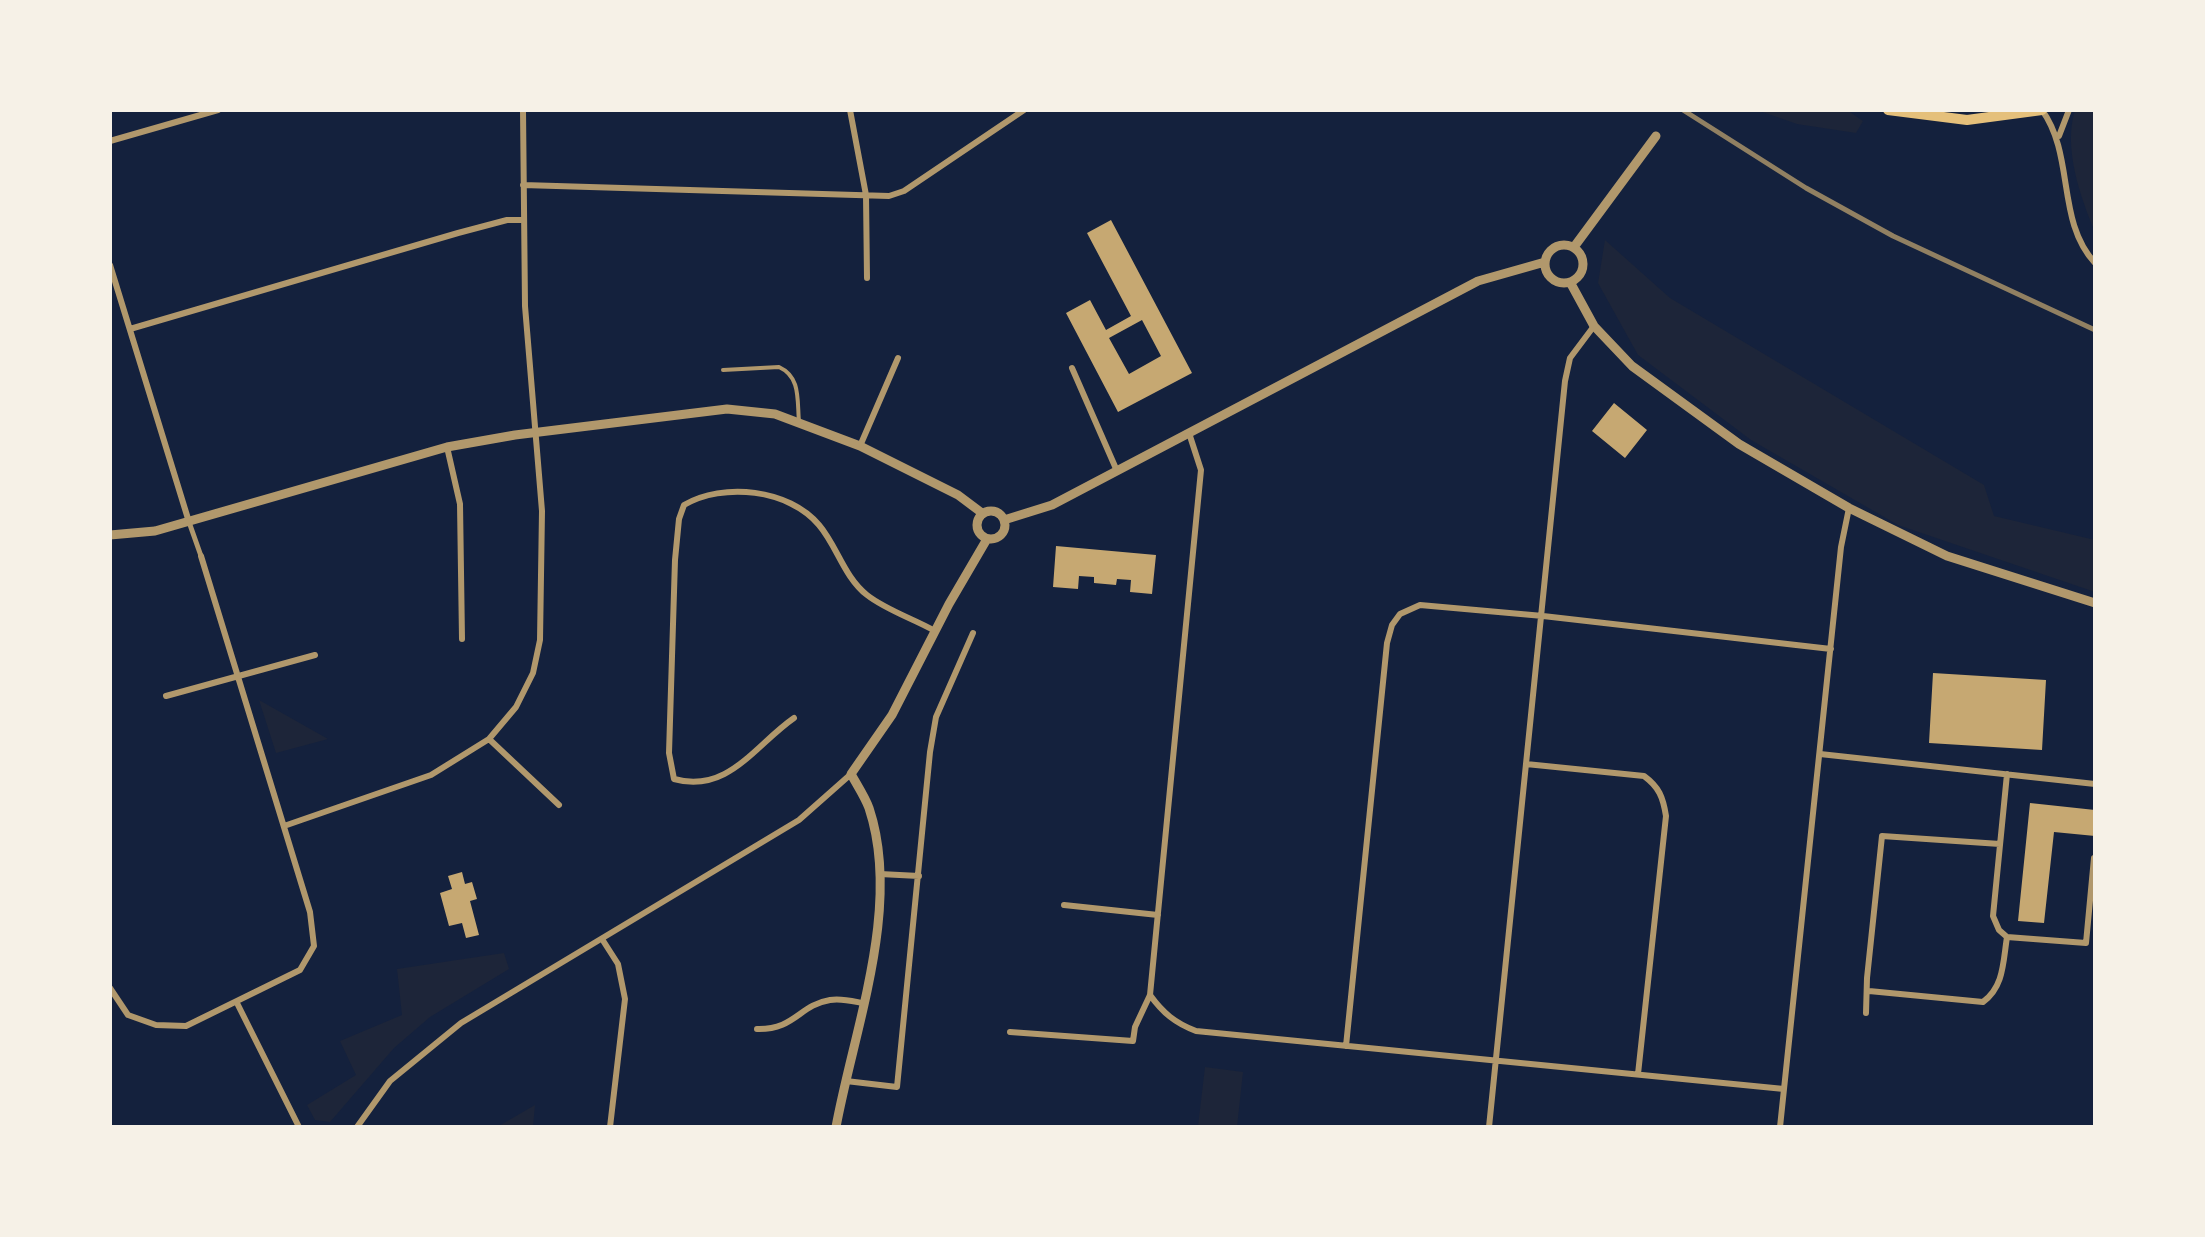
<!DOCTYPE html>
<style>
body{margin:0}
#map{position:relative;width:2205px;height:1237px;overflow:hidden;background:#14213d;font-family:"DM Sans",sans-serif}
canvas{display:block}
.frame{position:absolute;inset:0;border:112px solid #f6f1e7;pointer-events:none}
</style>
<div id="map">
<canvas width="2205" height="1237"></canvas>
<div class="frame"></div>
</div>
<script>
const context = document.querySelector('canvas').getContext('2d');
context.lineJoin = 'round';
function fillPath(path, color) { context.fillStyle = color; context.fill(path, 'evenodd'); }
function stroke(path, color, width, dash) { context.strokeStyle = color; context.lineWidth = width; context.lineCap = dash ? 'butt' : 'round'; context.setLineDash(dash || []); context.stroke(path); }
const green = new Path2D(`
 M 1757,110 L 1847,110 L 1863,121 L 1856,133 L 1797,124 Z
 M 2075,110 L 2095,110 L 2095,232 C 2080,196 2063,148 2075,110 Z
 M 1605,240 L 1670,298 L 1984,485 L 1994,516 L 2095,540 L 2095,592 L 1898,525 L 1751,440 L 1638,355 L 1598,283 Z
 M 259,700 L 328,739 L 276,753 Z
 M 504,953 L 509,969 L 430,1017 L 394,1048 L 330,1122 L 315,1120 L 307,1105 L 356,1075 L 340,1041 L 402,1015 L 397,969 Z
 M 1205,1067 L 1243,1072 L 1237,1127 L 1198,1126 Z
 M 535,1105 L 533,1127 L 497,1127 Z`);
const building = new Path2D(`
 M 1111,220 L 1192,373 L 1118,412 L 1066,313 L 1090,300 L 1106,330 L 1131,316 L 1087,233 ZM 1142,320 L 1161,356 L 1129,374 L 1109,338 Z
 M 1614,403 L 1647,430 L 1625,458 L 1592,431 Z
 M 1056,546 L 1156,555 L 1152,594 L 1130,592 L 1131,580 L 1117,579 L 1116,585 L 1094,583 L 1094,577 L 1079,576 L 1078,589 L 1053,587 Z
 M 1933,673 L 2046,680 L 2042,750 L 1929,743 Z
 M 2030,803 L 2095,810 L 2095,836 L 2054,832 L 2044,923 L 2018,921 Z
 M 462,872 L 465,884 L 472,882 L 477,899 L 470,901 L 479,935 L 466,938 L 462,923 L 449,926 L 440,893 L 452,889 L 448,876 Z`);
const service = new Path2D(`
 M 723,370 L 779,367 C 801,377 797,400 799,422`);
const pedestrian = new Path2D(`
 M 189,522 L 201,556`);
const minor = new Path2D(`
 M 850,110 L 866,195 L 867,278
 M 2042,110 C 2075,156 2056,221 2095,263
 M 2059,136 L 2069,110
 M 110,141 L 218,110
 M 523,185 L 889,196 L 904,191 L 1024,110
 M 110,265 L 189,522
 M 130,329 L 458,233 L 507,220 L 522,220
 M 1072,368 L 1117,471
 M 860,446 L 898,358
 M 447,447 L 460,504 L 462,639
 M 166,696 L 315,655
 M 794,718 C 755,745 728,794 674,779 L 669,753 L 675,560 L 679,519 L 684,505 C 723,482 789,489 819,525 C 837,546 844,577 867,595 C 886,610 914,619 935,631
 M 489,739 L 559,805
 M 1820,754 L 2095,784
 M 1526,764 L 1644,776 C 1659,787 1663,797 1666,816 L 1638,1074
 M 284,826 L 431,775 L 489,739 L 516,707 L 533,673 L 540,640 L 542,511 L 525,306 L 523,110
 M 880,874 L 919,876
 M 1064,905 L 1158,915
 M 2007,937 L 2086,943 L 2094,858
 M 602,939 L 618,964 L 625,999 L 610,1127
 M 110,988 L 128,1015 L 156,1025 L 186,1026 L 300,970 L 314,946 L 310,912 L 201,556
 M 1869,991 L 1983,1002 C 2004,987 2003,962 2007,937 L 1999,930 L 1993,916 L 2007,774
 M 1150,995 C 1163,1013 1175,1023 1196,1031 L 1784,1089
 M 237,1003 L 299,1127
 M 1866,1013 L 1867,978 L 1882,836 L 2000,844
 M 757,1029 C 795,1030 799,1005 830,1000 C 841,998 852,1001 862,1003
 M 1010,1032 L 1133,1041 L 1135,1027 L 1150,995 L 1201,470 L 1189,433
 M 1346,1046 L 1387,643 L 1392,625 L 1400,614 L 1420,605 L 1543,616 L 1831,649
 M 846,1081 L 897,1087 L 930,752 L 936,717 L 973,633
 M 357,1127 L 390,1081 L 461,1023 L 799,820 L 851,774
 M 1489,1127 L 1565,381 L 1570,358 L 1594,326
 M 1780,1127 L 1841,547 L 1849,508`);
const tertiary = new Path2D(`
 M1545 264a19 19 0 1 1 38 0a19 19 0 1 1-38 0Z
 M 1574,247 L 1656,136
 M 1570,282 L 1594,326 L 1632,366 L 1739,444 L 1849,508 L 1947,556 L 2095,603
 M977 525a14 14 0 1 1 28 0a14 14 0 1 1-28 0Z
 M 1004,520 L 1052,505 L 1478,281 L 1545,262
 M 110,535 L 155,531 L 447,447 L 515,435 L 727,409 L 775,414 L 860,446 L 958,495 L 982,513
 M 836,1127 C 854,1029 902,907 869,808 C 865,797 857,785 851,774 L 892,715 L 949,604 L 987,539`);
const secondary = new Path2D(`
 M 1888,110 L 1967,120 L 2042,110`);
const rail = new Path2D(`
 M 1683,110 L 1806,188 L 1893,236 L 2095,330`);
fillPath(green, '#1d2539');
fillPath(building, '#c6a872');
stroke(service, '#b1986c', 4);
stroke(pedestrian, '#b1986c', 5);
stroke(minor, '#b1986c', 6);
stroke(tertiary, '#b1986c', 9);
stroke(secondary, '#e5c07b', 10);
stroke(rail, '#918062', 5);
</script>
